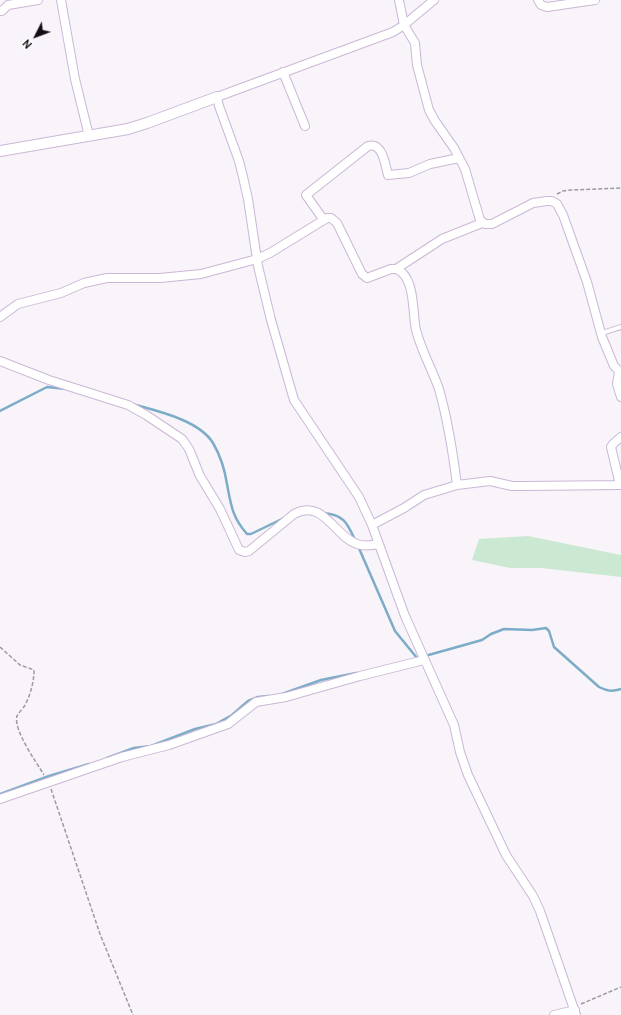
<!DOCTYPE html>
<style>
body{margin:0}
#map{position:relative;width:621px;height:1015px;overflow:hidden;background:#f8f4fa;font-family:Cabin,sans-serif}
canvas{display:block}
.north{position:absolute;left:16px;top:16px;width:40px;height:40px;-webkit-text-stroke:3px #fff;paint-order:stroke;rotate:228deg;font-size:11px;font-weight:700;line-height:16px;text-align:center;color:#130c17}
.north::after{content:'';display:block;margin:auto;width:14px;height:18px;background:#130c17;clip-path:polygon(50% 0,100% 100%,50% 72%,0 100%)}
</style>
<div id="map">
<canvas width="621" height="1015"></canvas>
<div class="north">N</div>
</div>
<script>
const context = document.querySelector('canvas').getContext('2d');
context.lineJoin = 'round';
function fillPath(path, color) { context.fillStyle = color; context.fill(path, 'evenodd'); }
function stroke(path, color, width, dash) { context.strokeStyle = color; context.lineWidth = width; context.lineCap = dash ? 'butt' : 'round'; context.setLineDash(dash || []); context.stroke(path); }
const green = new Path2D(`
 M 528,536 L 621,555 L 621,577 L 541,568 L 510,568 L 472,560 L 479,539 Z`);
const stream = new Path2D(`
 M 132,404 C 157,411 199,420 213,443 C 220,455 225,471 227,484 C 231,505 232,517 247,534 L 251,534 L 286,517
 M 0,411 L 47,387 L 67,389
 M 322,513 C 343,514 347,522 355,540
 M 358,546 L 395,631 L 417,658
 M 425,656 L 482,640 L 491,634 L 504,629 L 532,630 L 546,628 L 549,631 L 554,647 L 599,687 C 607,691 612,692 621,689
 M 282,694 L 321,680 L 356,673
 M 107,758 L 134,748 L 151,746 L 195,729 L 216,724 L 232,715 L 248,701 L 258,697 L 268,696
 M 0,794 L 49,776 L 89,764`);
const path = new Path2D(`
 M 557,194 L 563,191 L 571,190 L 621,188
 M 0,647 L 20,665 L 34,670 C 34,681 31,693 26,703 C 24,708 19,712 17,716 C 13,730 37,763 44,775
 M 51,789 L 100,934 L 133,1015
 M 581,1004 L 621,987`);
const service = new Path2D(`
 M 602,333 L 621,327`);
const minor = new Path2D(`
 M 61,0 L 75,79 L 89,136
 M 399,0 L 404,25 L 415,43 L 417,65 L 429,110 L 435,121 L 454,148 L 465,169 L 480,220 L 485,224 L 492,224 L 533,203 L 547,201 L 552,201 L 557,204 L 563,215 L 587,282 L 602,337 L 614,366 L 621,373
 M 434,0 L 404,25 L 393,32 L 217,97 L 219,106 L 239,161 L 243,177 L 248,199 L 258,266 L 271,320 L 294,400 L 359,497 L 372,525 L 405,616 L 454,725 L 460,752 L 468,775 L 506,855 L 533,896 L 540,911 L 576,1015
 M 538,0 L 541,5 L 547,7 L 595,0
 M 0,11 L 2,11 L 8,5 L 38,0
 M 283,72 L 305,126
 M 323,219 L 306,195 L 368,146 C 383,142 385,165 388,175 L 409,173 L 430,164 L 459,158
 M 396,269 C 416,276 412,313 416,330 C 421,350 432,369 439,389 C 448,421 453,453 457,485
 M 0,317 L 18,304 L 61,293 L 84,283 L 107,278 L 160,278 L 201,274 L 257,259 L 270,253 L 327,218 L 331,218 L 337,223 L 362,274 L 367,278 L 391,269 L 396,269 L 442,239 L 482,223
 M 0,361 L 49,380 L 128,405 L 146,415 L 182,439 L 189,449 L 200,476 L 220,509 L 239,550 L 245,552 L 249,551 L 294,514 C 323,498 334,536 357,544 C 364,547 372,545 379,544
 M 619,372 L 617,384 L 621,397
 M 620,485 L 611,447 L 613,444 L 621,437
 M 372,525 L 404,508 L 424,495 L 457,485 L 490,481 L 512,486 L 525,486 L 621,485
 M 0,799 L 122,757 L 169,745 L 228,724 L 256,702 L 286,697 L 360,676 L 424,660
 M 554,1015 L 575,1010`);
const tertiary = new Path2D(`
 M 0,151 L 128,129 L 147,123 L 217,97`);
fillPath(green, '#cbe9d2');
stroke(stream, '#7cacc7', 2.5);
stroke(service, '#cbb7d6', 6);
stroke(minor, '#cbb7d6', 10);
stroke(tertiary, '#cbb7d6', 12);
stroke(path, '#9f9aa2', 1.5, [4, 2]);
stroke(service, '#fff', 4);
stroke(minor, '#fff', 8);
stroke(tertiary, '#fff', 10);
</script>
